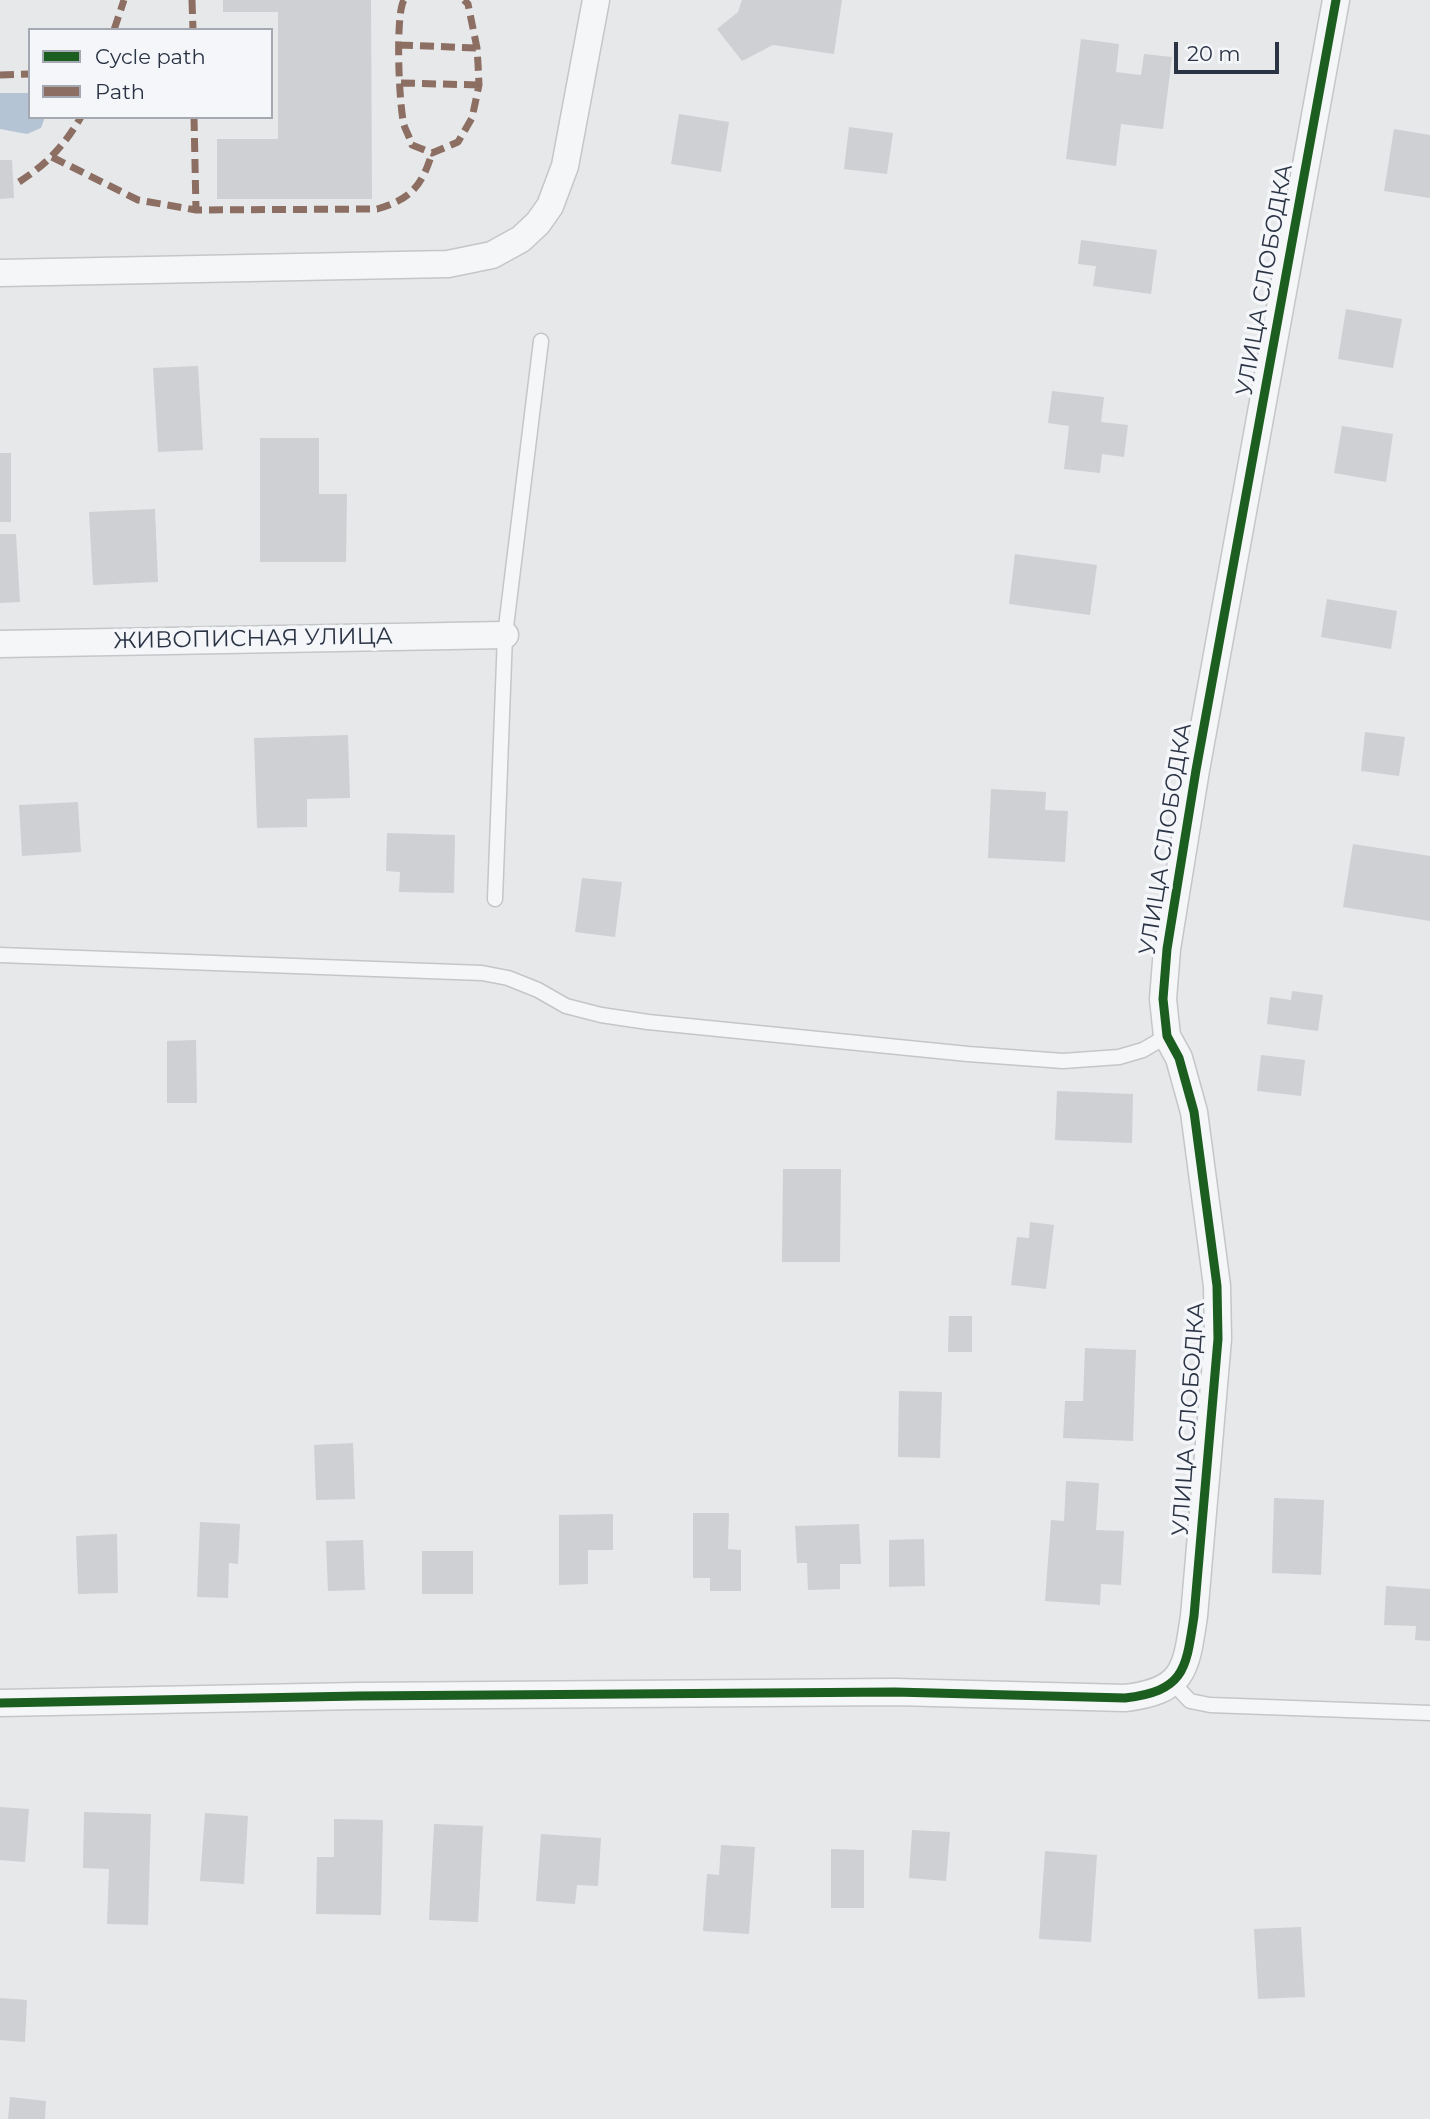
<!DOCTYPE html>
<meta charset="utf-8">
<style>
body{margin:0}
#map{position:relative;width:1430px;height:2119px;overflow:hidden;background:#e6e8ea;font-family:Montserrat,sans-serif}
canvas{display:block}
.legend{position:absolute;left:28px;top:28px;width:245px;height:91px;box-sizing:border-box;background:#f4f6f9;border:2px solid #a4a8b1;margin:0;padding:9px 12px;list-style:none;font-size:21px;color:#2b3445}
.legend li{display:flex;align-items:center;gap:14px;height:35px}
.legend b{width:35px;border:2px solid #a4a8b1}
.scale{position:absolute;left:1174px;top:42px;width:105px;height:32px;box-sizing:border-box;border:4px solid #2b3445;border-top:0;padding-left:9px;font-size:21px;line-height:24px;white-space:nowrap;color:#2b3445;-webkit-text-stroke:5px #f4f6f9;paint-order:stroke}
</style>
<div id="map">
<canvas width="1430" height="2119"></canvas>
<ul class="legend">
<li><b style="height:9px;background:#1b5e20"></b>Cycle path</li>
<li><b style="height:9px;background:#8d6e63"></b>Path</li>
</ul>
<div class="scale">20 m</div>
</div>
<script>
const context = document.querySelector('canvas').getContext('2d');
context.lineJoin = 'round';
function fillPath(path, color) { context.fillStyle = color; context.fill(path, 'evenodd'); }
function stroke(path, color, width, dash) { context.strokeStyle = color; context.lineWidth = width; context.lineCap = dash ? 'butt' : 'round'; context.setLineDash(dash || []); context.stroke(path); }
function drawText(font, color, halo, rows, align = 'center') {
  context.font = font + ' Montserrat,sans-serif'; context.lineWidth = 7; context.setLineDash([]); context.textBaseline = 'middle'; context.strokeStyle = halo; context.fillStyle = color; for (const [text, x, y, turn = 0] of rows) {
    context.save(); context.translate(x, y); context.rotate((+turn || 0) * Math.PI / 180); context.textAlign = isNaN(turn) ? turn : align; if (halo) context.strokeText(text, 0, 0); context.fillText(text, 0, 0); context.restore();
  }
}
const water = new Path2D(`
 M 0,93 L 30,93 L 30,117 L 45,117 L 41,128 L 27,134 L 0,129 Z`);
const building = new Path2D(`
 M 223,0 L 371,0 L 372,199 L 217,199 L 217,139 L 278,139 L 278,12 L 223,12 Z
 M 742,0 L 842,0 L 834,54 L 773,45 L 742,61 L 717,29 L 738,12 Z
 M 1081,39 L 1119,44 L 1116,72 L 1141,75 L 1144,54 L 1172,57 L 1163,129 L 1121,124 L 1116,166 L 1066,159 Z
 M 679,114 L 729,122 L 721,172 L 671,164 Z
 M 849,127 L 893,133 L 887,174 L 844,169 Z
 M 1394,129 L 1430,135 L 1430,198 L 1384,191 Z
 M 0,160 L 12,160 L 14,198 L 0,199 Z
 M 1081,240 L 1157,250 L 1151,294 L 1093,286 L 1096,266 L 1078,264 Z
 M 1346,309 L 1402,319 L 1393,368 L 1338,359 Z
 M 198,366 L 203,450 L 158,452 L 153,368 Z
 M 1052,391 L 1104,397 L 1101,422 L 1128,425 L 1124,457 L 1102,454 L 1100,473 L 1064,469 L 1069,426 L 1048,423 Z
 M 1342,426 L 1393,434 L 1386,482 L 1334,473 Z
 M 260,438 L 319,438 L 319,494 L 347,494 L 346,562 L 260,562 Z
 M 0,453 L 11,453 L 11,522 L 0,522 Z
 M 155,509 L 158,582 L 93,585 L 89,512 Z
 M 0,534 L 16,534 L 20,602 L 0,603 Z
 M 1015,554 L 1097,565 L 1090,615 L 1009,604 Z
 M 1327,599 L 1397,611 L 1391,649 L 1321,637 Z
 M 1365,732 L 1405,737 L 1399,776 L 1361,771 Z
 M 348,735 L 350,798 L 307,799 L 307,827 L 257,828 L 254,738 Z
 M 991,789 L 1046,792 L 1045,810 L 1068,811 L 1065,862 L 988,858 Z
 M 78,802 L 81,852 L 22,856 L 19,805 Z
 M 387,833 L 455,835 L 454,893 L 399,892 L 400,872 L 386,871 Z
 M 1353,844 L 1430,856 L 1430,921 L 1343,907 Z
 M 582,878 L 622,882 L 615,937 L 575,932 Z
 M 1292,991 L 1323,995 L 1318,1031 L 1267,1024 L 1270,997 L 1291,1000 Z
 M 196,1040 L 197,1103 L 167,1103 L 167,1041 Z
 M 1261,1055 L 1305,1060 L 1301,1096 L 1257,1091 Z
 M 1057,1091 L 1133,1094 L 1132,1143 L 1055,1140 Z
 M 783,1169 L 841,1169 L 840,1262 L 782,1262 Z
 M 1030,1222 L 1054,1225 L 1046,1289 L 1011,1285 L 1017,1237 L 1029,1238 Z
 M 949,1316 L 972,1316 L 972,1352 L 948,1352 Z
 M 1085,1348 L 1136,1350 L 1133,1441 L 1063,1438 L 1065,1401 L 1083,1401 Z
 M 899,1391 L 942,1392 L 940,1458 L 898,1457 Z
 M 353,1443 L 355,1499 L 316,1500 L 314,1445 Z
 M 1066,1481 L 1099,1483 L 1096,1530 L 1124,1531 L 1121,1585 L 1101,1584 L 1100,1605 L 1045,1601 L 1051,1520 L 1064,1521 Z
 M 1274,1498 L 1324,1500 L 1321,1575 L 1272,1573 Z
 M 693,1513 L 729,1513 L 728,1549 L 741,1550 L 741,1591 L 710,1591 L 710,1578 L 693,1578 Z
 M 613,1514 L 613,1550 L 588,1550 L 588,1584 L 559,1585 L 559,1515 Z
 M 200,1522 L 240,1524 L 238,1564 L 229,1563 L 228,1598 L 197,1597 Z
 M 859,1524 L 861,1564 L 840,1564 L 840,1589 L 808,1590 L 807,1563 L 797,1563 L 795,1526 Z
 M 117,1534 L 118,1593 L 78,1594 L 76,1536 Z
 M 924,1539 L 925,1586 L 889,1587 L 889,1540 Z
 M 363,1540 L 365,1590 L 328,1591 L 326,1541 Z
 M 422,1551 L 473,1551 L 473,1594 L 422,1594 Z
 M 1386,1586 L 1430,1589 L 1430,1641 L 1415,1640 L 1416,1626 L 1384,1625 Z
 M 0,1807 L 29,1809 L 25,1862 L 0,1860 Z
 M 84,1812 L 151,1814 L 148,1925 L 107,1924 L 109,1869 L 83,1868 Z
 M 205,1813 L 248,1816 L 244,1884 L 200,1881 Z
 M 334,1819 L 383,1820 L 381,1915 L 316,1914 L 317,1857 L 334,1857 Z
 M 434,1824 L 483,1826 L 478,1922 L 429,1920 Z
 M 912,1830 L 950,1832 L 946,1881 L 909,1878 Z
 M 541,1834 L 601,1838 L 598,1886 L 577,1885 L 575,1904 L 536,1901 Z
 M 721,1845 L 755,1847 L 749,1934 L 703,1931 L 707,1874 L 719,1875 Z
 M 831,1849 L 864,1850 L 864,1908 L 831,1908 Z
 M 1045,1851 L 1097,1855 L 1091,1942 L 1039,1939 Z
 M 1301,1927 L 1305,1997 L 1258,1999 L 1254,1929 Z
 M 0,1998 L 27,2000 L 25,2042 L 0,2040 Z
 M 10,2097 L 46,2101 L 45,2119 L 8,2119 Z`);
const service = new Path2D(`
 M 495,899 L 505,635 L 541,341
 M 0,955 L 482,973 L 508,978 L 538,990 L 566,1006 L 601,1015 L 648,1022 L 968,1054 L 1063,1061 L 1119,1057 L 1143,1050 L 1167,1036
 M 1173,1683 L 1190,1701 L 1210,1705 L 1430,1713`);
const minor = new Path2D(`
 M 0,273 L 448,264 L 492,255 L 521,239 L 538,223 L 550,206 L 565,166 L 596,0
 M 0,644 L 505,635
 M 0,1703 L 358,1696 L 895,1692 L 1125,1698 C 1185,1691 1186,1669 1194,1616 L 1218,1339 L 1217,1286 L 1194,1112 L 1179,1058 L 1167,1036 L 1163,999 L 1167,949 L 1196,770 L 1336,0`);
const quiet = new Path2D(`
 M 192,0 L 193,30
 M 404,0 C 395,14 399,106 404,125 C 406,131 410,138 412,145 L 432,153 L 458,142 L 472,118 L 479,85 L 478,64 L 477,48 L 468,4 L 464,0
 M 114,30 L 124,0
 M 399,45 L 477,48
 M 0,75 L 30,74
 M 401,83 L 479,85
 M 194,117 L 196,210
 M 52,157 L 138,200 L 196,210 L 377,209 C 411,199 422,186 432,153
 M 19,182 C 48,163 63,147 81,117`);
const cycleway = new Path2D(`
 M 0,1703 L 358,1696 L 895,1692 L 1125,1698 C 1185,1691 1186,1669 1194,1616 L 1218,1339 L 1217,1286 L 1194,1112 L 1179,1058 L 1167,1036 L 1163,999 L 1167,949 L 1196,770 L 1336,0`);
const streetNames = [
 ["УЛИЦА СЛОБОДКА",1265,280,-80],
 ["ЖИВОПИСНАЯ УЛИЦА",253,639,-1],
 ["УЛИЦА СЛОБОДКА",1166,839,-81],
 ["УЛИЦА СЛОБОДКА",1189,1419,-86]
];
fillPath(water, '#b4c4d5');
fillPath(building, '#ced0d3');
stroke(service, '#c4c6c8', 17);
stroke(minor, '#c4c6c8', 29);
stroke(service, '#f5f6f7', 14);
stroke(minor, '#f5f6f7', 26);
stroke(quiet, '#8d6e63', 7, [14, 7]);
stroke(cycleway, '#1b5e20', 9);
drawText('23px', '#2b3445', '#f4f6f9', streetNames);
</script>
